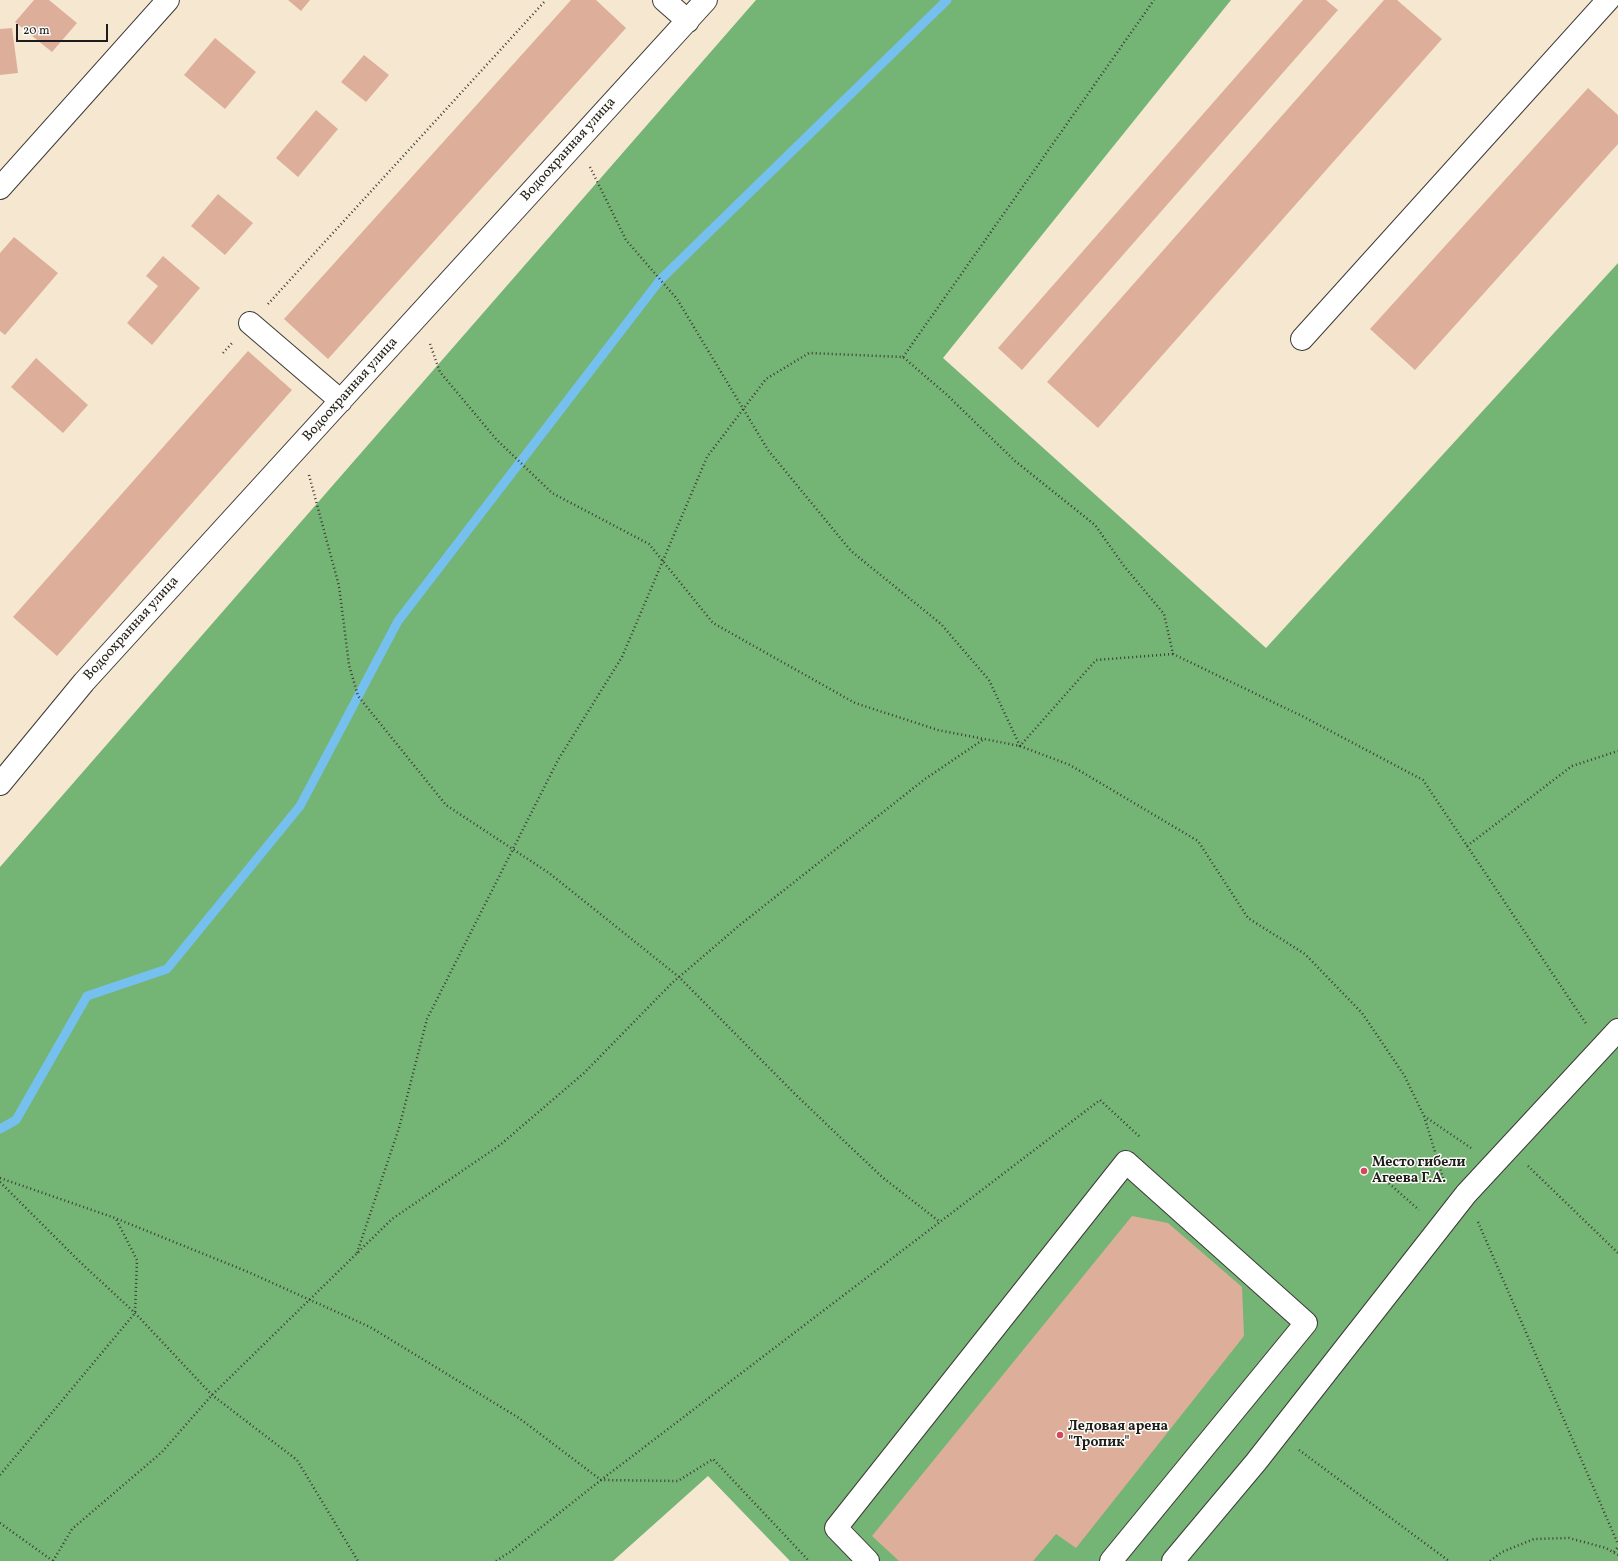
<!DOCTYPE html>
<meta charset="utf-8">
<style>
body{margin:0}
#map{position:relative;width:1618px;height:1561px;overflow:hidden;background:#f5e7d0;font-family:Vollkorn,serif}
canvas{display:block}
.scale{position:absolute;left:16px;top:24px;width:92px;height:18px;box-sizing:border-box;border:2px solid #1c1c1c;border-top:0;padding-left:5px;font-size:12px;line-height:14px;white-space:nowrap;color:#1c1c1c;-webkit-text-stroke:3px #fdfcf7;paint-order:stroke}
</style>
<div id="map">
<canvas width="1618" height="1561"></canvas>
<div class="scale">20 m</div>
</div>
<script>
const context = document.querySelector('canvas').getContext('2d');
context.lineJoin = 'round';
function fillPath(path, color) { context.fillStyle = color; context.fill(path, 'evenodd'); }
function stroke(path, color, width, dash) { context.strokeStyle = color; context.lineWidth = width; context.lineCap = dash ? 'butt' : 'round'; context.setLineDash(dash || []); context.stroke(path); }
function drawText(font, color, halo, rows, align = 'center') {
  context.font = font + ' Vollkorn,serif'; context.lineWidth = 3; context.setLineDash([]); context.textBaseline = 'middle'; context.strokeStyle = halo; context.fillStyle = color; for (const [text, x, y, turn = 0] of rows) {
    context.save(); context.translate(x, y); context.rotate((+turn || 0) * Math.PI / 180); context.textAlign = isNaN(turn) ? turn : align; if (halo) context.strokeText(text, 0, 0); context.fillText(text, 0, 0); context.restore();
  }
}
const forest = new Path2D(`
 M 756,0 L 1231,0 L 943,358 L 1266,648 L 1618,263 L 1618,1561 L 790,1561 L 708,1476 L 613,1561 L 0,1561 L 0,867 Z`);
const stream = new Path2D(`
 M 0,1129 L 16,1120 L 87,996 L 167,969 L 300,806 L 398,621 L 660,280 L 947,0`);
const building = new Path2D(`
 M 34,0 L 49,0 L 77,23 L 52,52 L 15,22 Z
 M 288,0 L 310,0 L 301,11 Z
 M 571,0 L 596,0 L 626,28 L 328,359 L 284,319 Z
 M 1303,0 L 1326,0 L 1338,10 L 1022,370 L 998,348 Z
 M 1384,0 L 1397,0 L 1442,39 L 1098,428 L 1047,382 Z
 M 12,28 L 18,73 L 0,75 L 0,29 Z
 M 215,38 L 256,72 L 225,109 L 184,75 Z
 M 364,55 L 389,75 L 366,102 L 341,82 Z
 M 1588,88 L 1618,115 L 1618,144 L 1415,370 L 1370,329 Z
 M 316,110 L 338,129 L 298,177 L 276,158 Z
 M 218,194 L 253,223 L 225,255 L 191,226 Z
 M 14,237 L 58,273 L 5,335 L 0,331 L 0,253 Z
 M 163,256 L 200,288 L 152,345 L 127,323 L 158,286 L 146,276 Z
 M 248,351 L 292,390 L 57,656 L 13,617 Z
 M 36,358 L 88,405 L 63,433 L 11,387 Z
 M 1132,1216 L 1168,1223 L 1242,1287 L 1244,1336 L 1076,1548 L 1056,1534 L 1033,1561 L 899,1561 L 872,1536 Z`);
const path = new Path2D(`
 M 590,167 L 626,240 L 677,299 L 768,450 L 851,551 L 941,624 L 989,680 L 1020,746 L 1096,660 L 1173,654
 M 268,304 L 546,0
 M 430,344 L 440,372 L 496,439 L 552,493 L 649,544 L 713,623 L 855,703 L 938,730 L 1020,746 L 1070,765 L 1198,841 L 1248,918 L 1305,954 L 1362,1013 L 1404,1075 L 1424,1116 L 1471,1148
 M 223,353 L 232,343
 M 903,357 L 1154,0
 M 309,475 L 339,586 L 349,665 L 358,696 L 446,805 L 549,873 L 679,977 L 798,1097 L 882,1177 L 940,1222
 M 1467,846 L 1572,766 L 1618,751
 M 1424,1116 L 1443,1178
 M 1528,1166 L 1618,1253
 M 0,1178 L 115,1218 L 246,1271 L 370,1327 L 519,1418 L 601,1480 L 1100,1100 L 1141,1138
 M 1383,1178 L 1419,1210
 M 0,1182 L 80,1262 L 135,1313 L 212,1395 L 297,1460 L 358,1561
 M 1478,1222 L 1618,1544
 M 357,1253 L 399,1128 L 427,1019 L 558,760 L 622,657 L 707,457 L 766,379 L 809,353 L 903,357 L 946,394 L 1015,461 L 1095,525 L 1124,566 L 1164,614 L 1173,654 L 1304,717 L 1423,780 L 1587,1025
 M 1299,1450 L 1449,1561
 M 0,1475 L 135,1313 L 137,1260 L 116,1219
 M 0,1523 L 53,1561
 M 1614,1552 L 1618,1547
 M 53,1561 L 72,1529 L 162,1452 L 212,1395 L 392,1219 L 500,1145 L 584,1073 L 672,983 L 741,924 L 925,779 L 984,739
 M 496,1561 L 510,1552 L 601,1480 L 678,1481 L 713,1459 L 809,1561
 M 1490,1561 L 1502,1552 L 1534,1539 L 1569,1538 L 1606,1548 L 1618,1555`);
const minor = new Path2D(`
 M 664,0 L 688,21
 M 0,188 L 168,0
 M 250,323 L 341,401
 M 1302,339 L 1608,0
 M 0,784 L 84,682 L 706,0
 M 868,1561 L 836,1528 L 1126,1162 L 1306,1323 L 1111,1561
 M 1173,1561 L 1256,1462 L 1466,1194 L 1618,1030`);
const markers = [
 [1364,1171,4,"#d1495b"],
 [1060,1435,4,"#d1495b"]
];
const streetNames = [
 ["Водоохранная улица",569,150,-48],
 ["Водоохранная улица",351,390,-48],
 ["Водоохранная улица",132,629,-48]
];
const poiNames = [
 ["Место гибели",1372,1163],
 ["Агеева Г.А.",1372,1179],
 ["Ледовая арена",1068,1427],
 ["\"Тропик\"",1068,1443]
];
fillPath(forest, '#74b475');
stroke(stream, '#76c0ef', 9);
fillPath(building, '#ddaf9b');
stroke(minor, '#3d3a37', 24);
stroke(path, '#3d3a37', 2.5, [1, 3]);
stroke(minor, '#fff', 22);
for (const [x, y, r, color] of markers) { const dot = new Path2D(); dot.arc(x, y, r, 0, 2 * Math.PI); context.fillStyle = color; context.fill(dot); stroke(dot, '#fdfcf7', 1.5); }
drawText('14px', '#1c1c1c', '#fdfcf7', streetNames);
drawText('bold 14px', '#1c1c1c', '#fdfcf7', poiNames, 'left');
</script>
